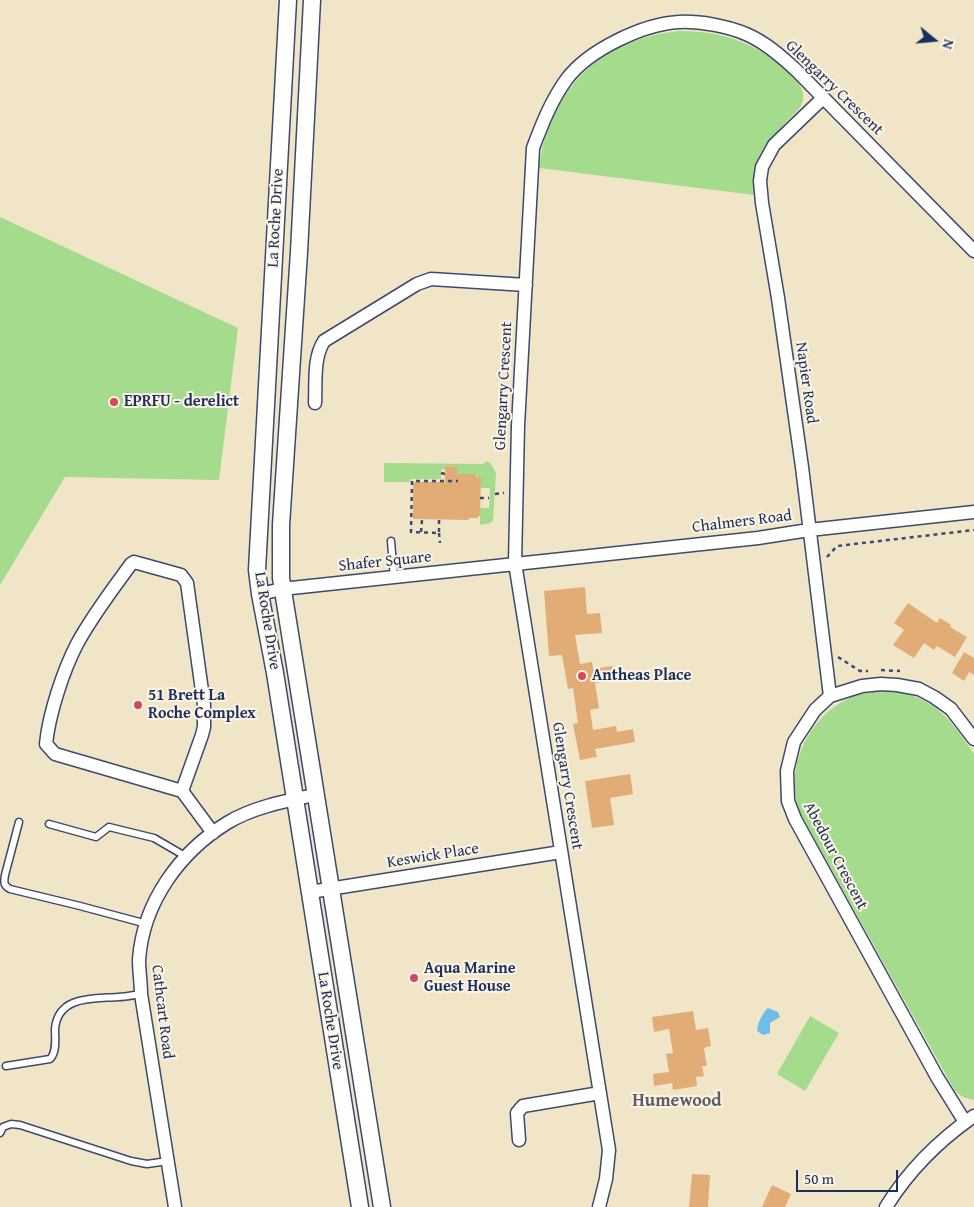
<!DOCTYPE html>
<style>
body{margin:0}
#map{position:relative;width:974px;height:1207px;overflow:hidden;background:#f1e5c8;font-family:"Gentium Book Plus",serif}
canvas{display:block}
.north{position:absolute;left:909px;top:15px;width:50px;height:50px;-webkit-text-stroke:4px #fcf5e5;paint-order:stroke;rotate:107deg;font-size:14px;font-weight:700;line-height:20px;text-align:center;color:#1b2f5e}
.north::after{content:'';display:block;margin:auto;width:18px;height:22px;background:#1b2f5e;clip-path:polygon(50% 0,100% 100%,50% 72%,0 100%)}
.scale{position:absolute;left:796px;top:1170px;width:102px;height:22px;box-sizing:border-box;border:2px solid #1b2f5e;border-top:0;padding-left:6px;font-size:15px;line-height:18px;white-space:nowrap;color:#1b2f5e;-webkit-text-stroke:4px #fcf5e5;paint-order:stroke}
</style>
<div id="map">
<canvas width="974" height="1207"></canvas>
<div class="north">N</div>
<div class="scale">50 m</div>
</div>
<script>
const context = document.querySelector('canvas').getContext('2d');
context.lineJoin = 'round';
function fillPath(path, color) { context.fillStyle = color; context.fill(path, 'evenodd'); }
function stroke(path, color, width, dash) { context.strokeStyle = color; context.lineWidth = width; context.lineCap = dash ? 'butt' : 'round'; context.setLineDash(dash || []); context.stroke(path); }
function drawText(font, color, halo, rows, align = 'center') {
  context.font = font + ' "Gentium Book Plus",serif'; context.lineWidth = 4; context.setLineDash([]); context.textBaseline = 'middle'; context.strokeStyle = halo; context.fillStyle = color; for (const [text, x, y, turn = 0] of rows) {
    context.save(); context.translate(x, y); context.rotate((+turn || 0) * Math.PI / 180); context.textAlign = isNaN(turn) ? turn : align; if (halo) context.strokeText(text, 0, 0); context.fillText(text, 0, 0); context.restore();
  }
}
const green = new Path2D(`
 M 679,31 C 724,31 757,43 790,74 C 797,81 805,89 803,100 C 801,109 793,115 787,121 C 764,145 751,160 754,195 L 539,168 C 549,90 600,39 679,31 Z
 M 0,217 L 238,328 L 219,480 L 65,477 L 0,585 Z
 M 487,461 L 491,464 L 496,473 L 493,520 L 491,523 L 480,525 L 480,508 L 489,508 L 490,488 L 481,488 L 476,474 L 457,474 L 457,467 L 445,466 L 445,469 L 441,470 L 441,479 L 411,479 L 410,482 L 384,482 L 384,463 L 483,464 Z
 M 886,691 C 932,694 950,718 974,754 L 974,1100 L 963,1097 L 955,1091 L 800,813 C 783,767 810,712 855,696 C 865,692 876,692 886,691 Z
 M 810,1016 L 839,1033 L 805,1091 L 777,1074 Z`);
const water = new Path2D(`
 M 768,1008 L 778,1012 L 780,1017 L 770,1023 L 770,1033 L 763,1035 L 757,1031 C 757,1024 763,1012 768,1008 Z`);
const building = new Path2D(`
 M 445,466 L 457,467 L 457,474 L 476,474 L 476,477 L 481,477 L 480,516 L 478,516 L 478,518 L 469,518 L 469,520 L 413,519 L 413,482 L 445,482 Z
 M 585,587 L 587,614 L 600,613 L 602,633 L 575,635 L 580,664 L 592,662 L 593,669 L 612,666 L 615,680 L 595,683 L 599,708 L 590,710 L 593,730 L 616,726 L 617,732 L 633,729 L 635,742 L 595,749 L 597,757 L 580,760 L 573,724 L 578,723 L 573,688 L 568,689 L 562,655 L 549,656 L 544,591 Z
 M 908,603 L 937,623 L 940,618 L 951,625 L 950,627 L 967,637 L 955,657 L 937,646 L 934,650 L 924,643 L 914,658 L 893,645 L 904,630 L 894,623 Z
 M 964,652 L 974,658 L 974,675 L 969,672 L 964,681 L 952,673 Z
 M 630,774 L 633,794 L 610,798 L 614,825 L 592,828 L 585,781 Z
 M 693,1011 L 696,1030 L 708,1028 L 711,1046 L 704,1048 L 707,1066 L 702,1066 L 704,1076 L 696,1077 L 697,1086 L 673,1090 L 672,1083 L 654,1086 L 653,1074 L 669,1072 L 666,1054 L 673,1053 L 669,1029 L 654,1032 L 652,1017 Z
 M 692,1174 L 710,1175 L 708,1207 L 689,1207 Z
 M 772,1185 L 791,1194 L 785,1207 L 762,1207 Z`);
const path = new Path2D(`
 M 441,473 L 445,474
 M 495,494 L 504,493
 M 480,498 L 489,498
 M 439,520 L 439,533 L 411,532 L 412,481 L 458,481
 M 421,532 L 422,520
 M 439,533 L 440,543
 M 827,557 L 837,546 L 974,530
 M 838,657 L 860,671 L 868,671
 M 881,670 L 900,671`);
const service = new Path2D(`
 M 391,541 L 394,578
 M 19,822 L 5,875 C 4,882 3,885 10,889 L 80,906 L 147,924
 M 49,824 L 96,837 L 109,827 L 154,838 L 185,856
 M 6,1066 L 50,1059 C 57,1052 55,1038 55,1029 C 58,995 94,999 118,997 C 126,997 134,995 141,994
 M 0,1133 L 3,1127 L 11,1124 L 20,1125 L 131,1161 L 147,1164 L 168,1161`);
const minor = new Path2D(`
 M 823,98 L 774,145 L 762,167 L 760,181 L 762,203 L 778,298 L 802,467 L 830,696
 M 315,403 C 316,383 313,358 324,341 L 417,284 L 431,279 L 526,285
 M 260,594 L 282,589 L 758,538 L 809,530 L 974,512
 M 182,791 L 202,735 L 204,727 L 204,705 L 187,583 L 181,575 L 134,562 L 131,564 C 112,590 92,616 77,644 C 63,671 49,714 46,744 L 55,754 L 182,791 L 213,833
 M 310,892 L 561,852
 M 965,1122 L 937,1077 L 795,819 L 788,801 L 787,771 L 794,742 L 815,710 L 830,696 L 862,686 L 881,684 L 897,685 L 919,689 L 934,697 L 951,709 L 974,739
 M 519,1140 L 517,1113 L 523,1106 L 600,1093
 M 175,1207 L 141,994 C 141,983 139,971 139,960 C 143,902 180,852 227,823 C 253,807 286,801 315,795
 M 599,1207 L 606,1179 L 609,1150 L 515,563 L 518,426 L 533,148 C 542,124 551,101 566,80 C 588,50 643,24 679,22 C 700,21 727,26 746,34 C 765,42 781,56 796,70 L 974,251
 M 886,1207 C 909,1170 938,1141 974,1116`);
const tertiary = new Path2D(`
 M 288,0 L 257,570 L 260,594 L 275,673 L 360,1207
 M 312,0 L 299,252 L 281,525 L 281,578 L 382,1207`);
const markers = [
 [114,402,5,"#d1495b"],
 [582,676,5,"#d1495b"],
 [138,705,5,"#d1495b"],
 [414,978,5,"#d1495b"]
];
const streetNames = [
 ["Glengarry Crescent",834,88,44],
 ["La Roche Drive",276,218,-87],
 ["Napier Road",806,383,82],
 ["Glengarry Crescent",504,386,-87],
 ["Chalmers Road",742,522,-7],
 ["Shafer Square",385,562,-6],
 ["La Roche Drive",267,621,81],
 ["Glengarry Crescent",567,786,81],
 ["Keswick Place",433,856,-9],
 ["Abedour Crescent",835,856,62],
 ["Cathcart Road",162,1012,83],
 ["La Roche Drive",330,1021,81]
];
const poiNames = [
 ["EPRFU - derelict",124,402],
 ["Antheas Place",592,676],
 ["51 Brett La",148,696],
 ["Roche Complex",148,714],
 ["Aqua Marine",424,969],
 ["Guest House",424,987]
];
const neighbourhoodNames = [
 ["Humewood",677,1101]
];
fillPath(green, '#a5db8c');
fillPath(water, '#70bdea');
fillPath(building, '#e2ac76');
stroke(service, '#3b4a6e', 9);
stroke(minor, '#3b4a6e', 15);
stroke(tertiary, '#3b4a6e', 19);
stroke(path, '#3b4a6e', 2.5, [4, 4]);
stroke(service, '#fff', 6);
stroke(minor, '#fff', 12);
stroke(tertiary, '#fff', 16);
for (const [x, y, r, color] of markers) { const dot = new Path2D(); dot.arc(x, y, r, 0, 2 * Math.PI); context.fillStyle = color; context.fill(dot); stroke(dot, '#fcf5e5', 2); }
drawText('16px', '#1b2f5e', '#fcf5e5', streetNames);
drawText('bold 16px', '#1b2f5e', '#fcf5e5', poiNames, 'left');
drawText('bold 18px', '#615b66', '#fcf5e5', neighbourhoodNames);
</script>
